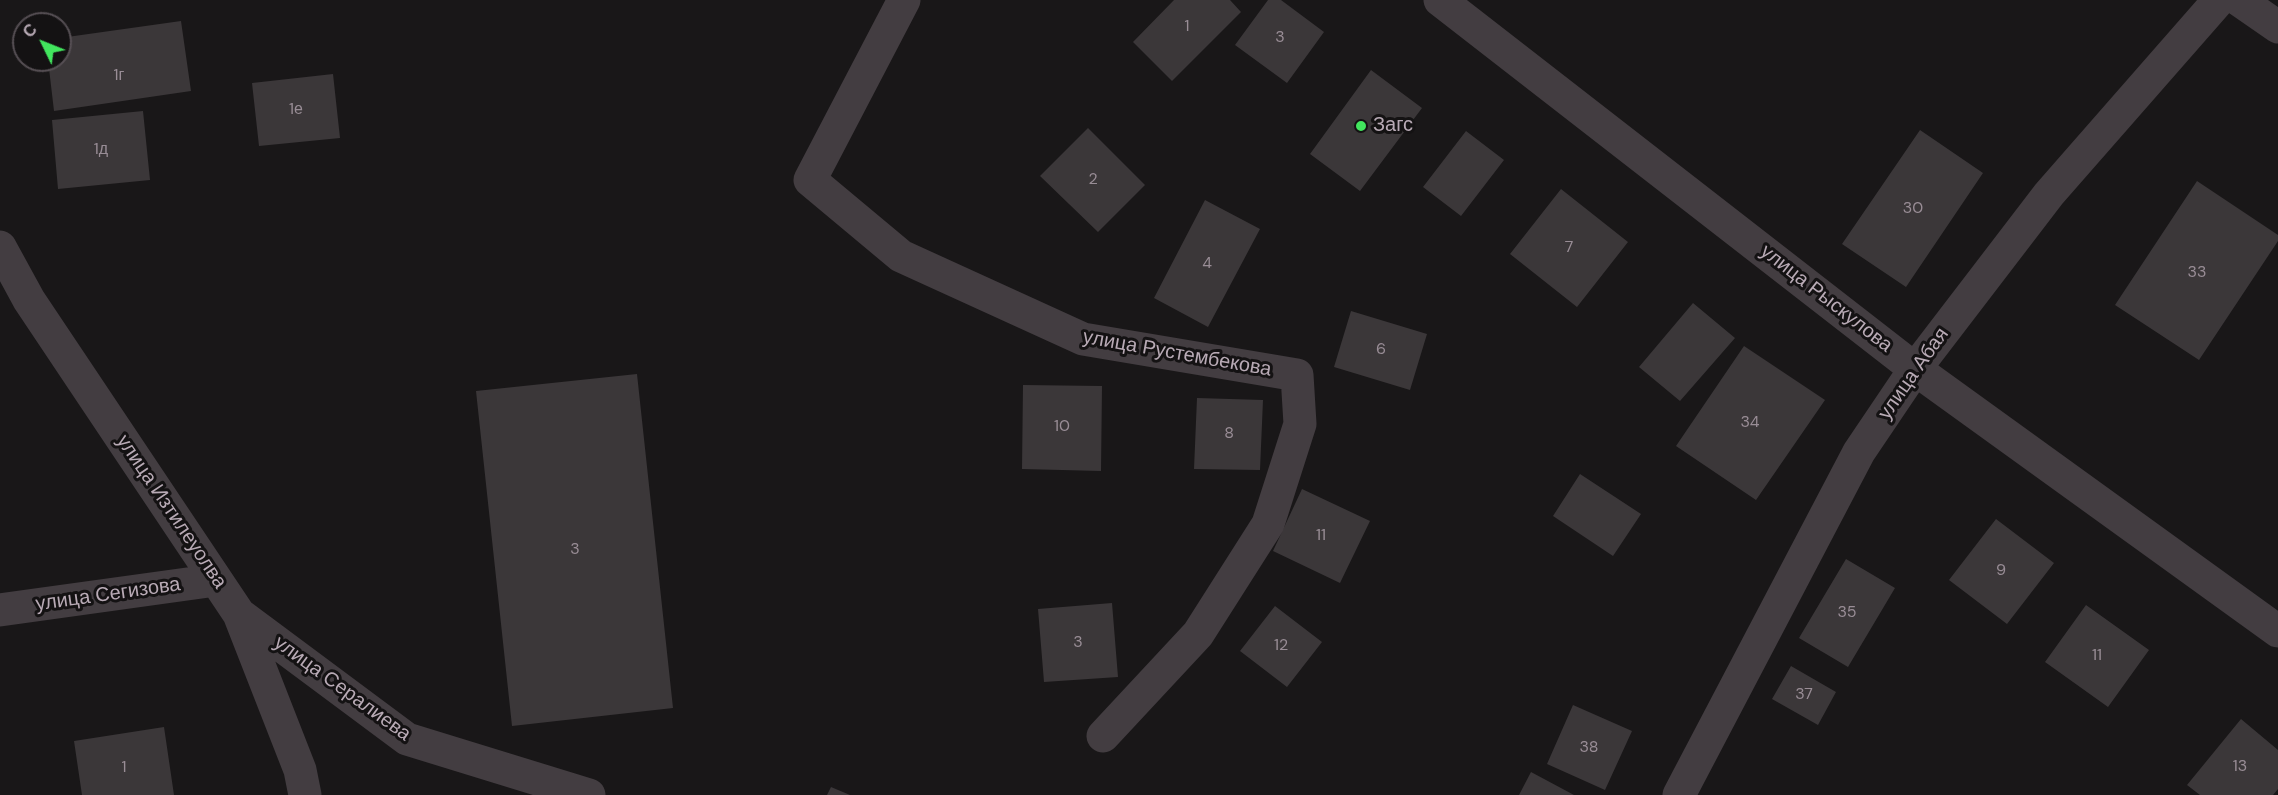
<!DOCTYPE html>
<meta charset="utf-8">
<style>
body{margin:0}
#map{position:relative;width:2278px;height:795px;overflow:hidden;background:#191718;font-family:"DM Sans",sans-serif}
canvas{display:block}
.north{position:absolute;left:12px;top:12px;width:60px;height:60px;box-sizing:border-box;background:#141213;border:2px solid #564f54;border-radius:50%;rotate:313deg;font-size:16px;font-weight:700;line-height:24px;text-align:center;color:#b8aab5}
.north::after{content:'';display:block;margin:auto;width:21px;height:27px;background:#42e65e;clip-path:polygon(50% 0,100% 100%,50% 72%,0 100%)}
</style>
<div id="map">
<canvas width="2278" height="795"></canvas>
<div class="north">С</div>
</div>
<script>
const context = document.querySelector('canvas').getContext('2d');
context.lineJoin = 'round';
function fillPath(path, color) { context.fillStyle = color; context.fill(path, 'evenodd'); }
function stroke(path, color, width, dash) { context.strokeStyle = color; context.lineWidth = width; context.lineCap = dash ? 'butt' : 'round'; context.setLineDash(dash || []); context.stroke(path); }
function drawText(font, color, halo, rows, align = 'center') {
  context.font = font + ' "DM Sans",sans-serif'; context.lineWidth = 6; context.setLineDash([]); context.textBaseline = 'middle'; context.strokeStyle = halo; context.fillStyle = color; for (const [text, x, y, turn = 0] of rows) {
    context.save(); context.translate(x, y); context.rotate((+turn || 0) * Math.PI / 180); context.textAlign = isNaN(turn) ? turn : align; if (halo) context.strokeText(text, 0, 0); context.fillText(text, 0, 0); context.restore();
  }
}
const building = new Path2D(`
 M 1174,0 L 1230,0 L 1241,12 L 1172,81 L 1133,42 Z
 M 1268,0 L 1281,0 L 1324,32 L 1287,83 L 1235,45 Z
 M 181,21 L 191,91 L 54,111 L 48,60 L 60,60 L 60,38 Z
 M 1371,70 L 1422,108 L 1360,191 L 1310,154 Z
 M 333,74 L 340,138 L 259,146 L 252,83 Z
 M 143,111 L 150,180 L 58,189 L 52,120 Z
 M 1088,128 L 1145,185 L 1098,232 L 1040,176 Z
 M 1920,130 L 1983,173 L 1906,287 L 1842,244 Z
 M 1466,131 L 1504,160 L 1461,216 L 1423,187 Z
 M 2197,181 L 2278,235 L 2278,241 L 2199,360 L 2115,305 Z
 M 1561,189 L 1628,242 L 1577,307 L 1510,254 Z
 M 1205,200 L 1260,229 L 1208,327 L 1154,298 Z
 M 1693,303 L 1735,338 L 1680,401 L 1639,367 Z
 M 1351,311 L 1427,334 L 1410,390 L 1334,367 Z
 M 1744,346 L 1825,400 L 1756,500 L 1676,446 Z
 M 637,374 L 673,708 L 512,726 L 476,391 Z
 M 1023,385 L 1102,386 L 1101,471 L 1022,469 Z
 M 1197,398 L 1263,400 L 1260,470 L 1194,469 Z
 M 1580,474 L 1641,514 L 1613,556 L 1553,516 Z
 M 1302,489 L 1370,521 L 1340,583 L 1273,551 Z
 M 1996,519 L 2054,563 L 2007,624 L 1949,580 Z
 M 1846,559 L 1895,588 L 1848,667 L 1799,638 Z
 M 1112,603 L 1118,677 L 1044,682 L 1038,609 Z
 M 2086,605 L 2149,650 L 2108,707 L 2045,662 Z
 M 1275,606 L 1322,642 L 1287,687 L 1240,651 Z
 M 1791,666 L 1836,692 L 1818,725 L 1772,699 Z
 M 1573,705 L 1632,731 L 1605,790 L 1547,764 Z
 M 2241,719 L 2278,750 L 2278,789 L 2273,795 L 2200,795 L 2187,785 Z
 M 164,727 L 174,795 L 82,795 L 74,741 Z
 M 1531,772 L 1574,795 L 1519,795 Z
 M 831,787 L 850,795 L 827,795 Z`);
const minor = new Path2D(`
 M 904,0 L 810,180 L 901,256 L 1083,339 L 1297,375 L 1300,424 L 1268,524 L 1198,634 L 1103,736
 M 1440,0 L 1915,369 L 2278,631
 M 2239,0 L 2278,27
 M 0,247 L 29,300 L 239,614 L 300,770 L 305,795
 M 0,610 L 216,580
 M 239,614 L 407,739 L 589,795
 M 1679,795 L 1859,452 L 1915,369 L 2049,194 L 2219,0`);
const markers = [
 [1361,126,6,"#42e65e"]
];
const numberNames = [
 ["1",1187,27],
 ["3",1280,38],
 ["1г",119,76],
 ["1е",296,110],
 ["1д",101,150],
 ["2",1093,180],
 ["30",1913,209],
 ["7",1569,248],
 ["4",1207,264],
 ["33",2197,273],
 ["6",1381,350],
 ["34",1750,423],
 ["10",1062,427],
 ["8",1229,434],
 ["11",1321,536],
 ["3",575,550],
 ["9",2001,571],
 ["35",1847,613],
 ["3",1078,643],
 ["12",1281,646],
 ["11",2097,656],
 ["37",1804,695],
 ["38",1589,748],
 ["13",2240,767],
 ["1",124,768]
];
const poiNames = [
 ["Загс",1373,126]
];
const streetNames = [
 ["улица Рыскулова",1826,299,38],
 ["улица Рустембекова",1177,354,10],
 ["улица Абая",1914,374,-55],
 ["улица Изтилеуолва",171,512,56],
 ["улица Сегизова",108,595,-8],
 ["улица Сералиева",342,689,36]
];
fillPath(building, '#3b3739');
stroke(minor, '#433d41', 33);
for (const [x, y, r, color] of markers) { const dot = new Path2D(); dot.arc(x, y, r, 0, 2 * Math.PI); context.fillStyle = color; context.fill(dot); stroke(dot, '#141213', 2); }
drawText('16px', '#998d96', null, numberNames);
drawText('20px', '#b8aab5', '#141213', poiNames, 'left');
drawText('20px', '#b8aab5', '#141213', streetNames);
</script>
